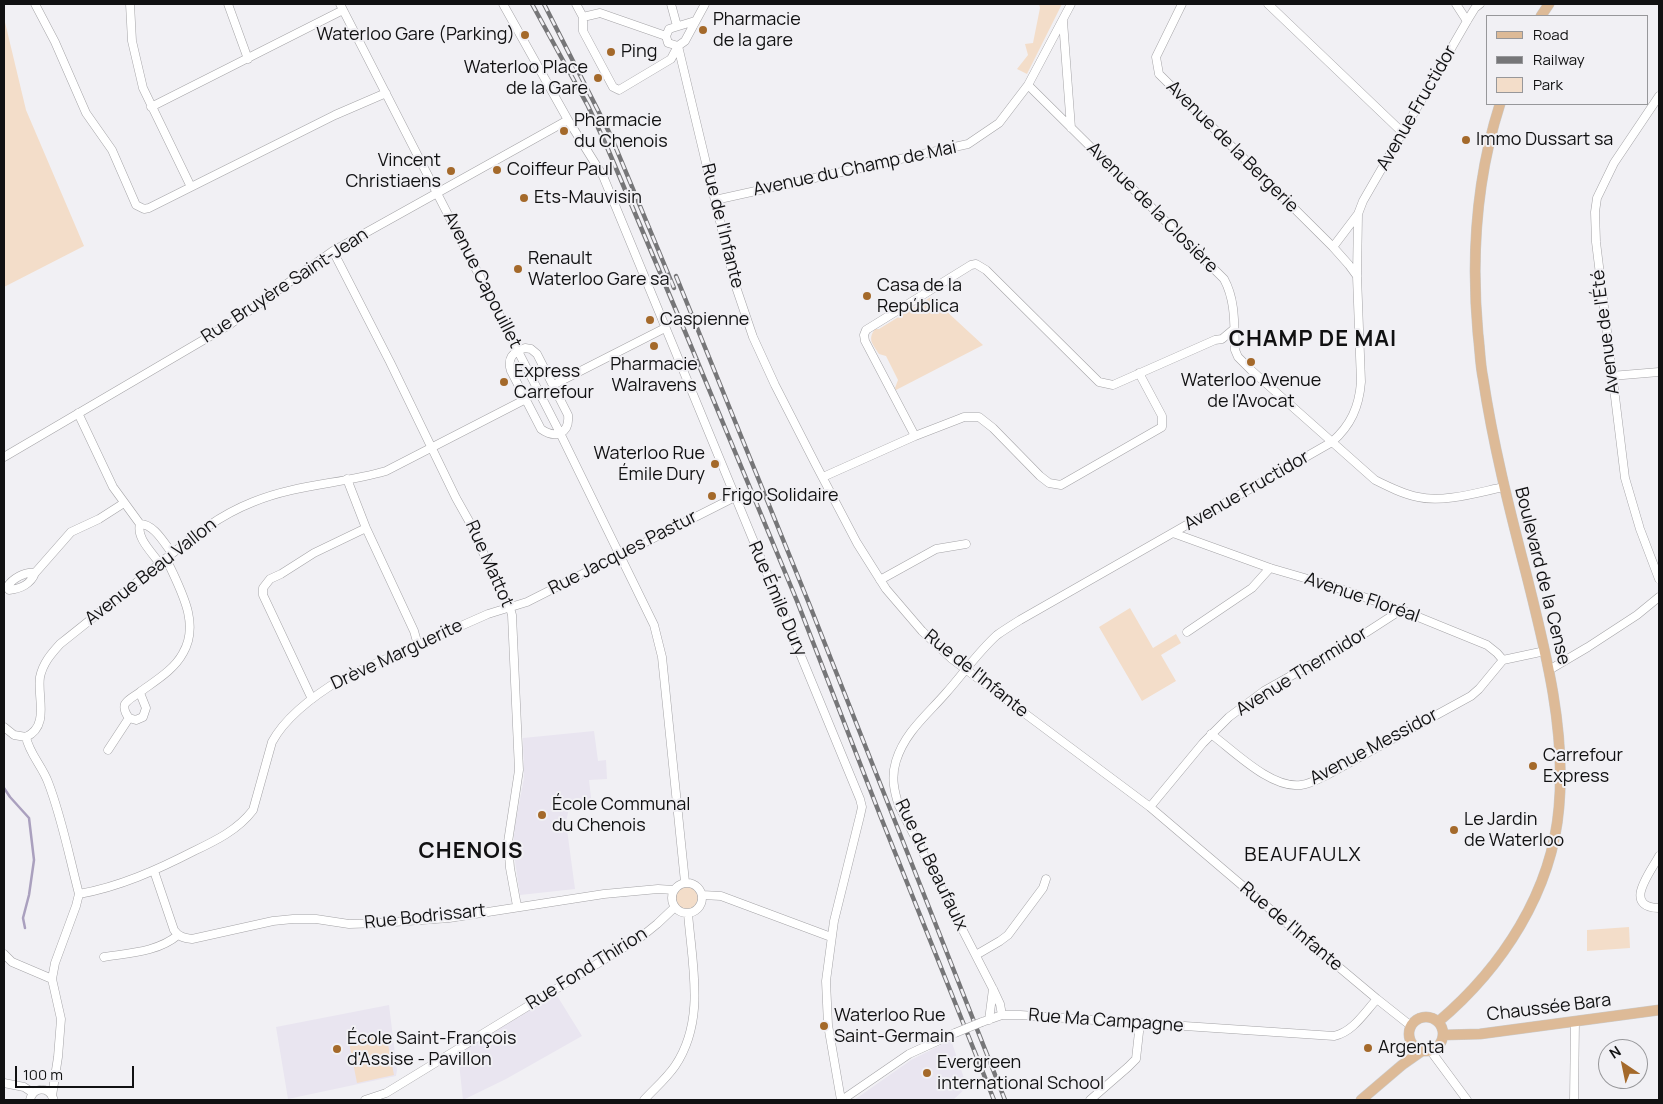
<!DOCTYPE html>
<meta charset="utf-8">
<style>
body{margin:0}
#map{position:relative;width:1663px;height:1104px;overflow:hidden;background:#f1f0f4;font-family:Manrope,sans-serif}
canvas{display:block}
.frame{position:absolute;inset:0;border:5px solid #111112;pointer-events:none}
.legend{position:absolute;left:1486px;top:15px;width:162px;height:90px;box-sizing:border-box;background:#f1f0f4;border:1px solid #97979a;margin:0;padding:6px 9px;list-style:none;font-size:15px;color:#111112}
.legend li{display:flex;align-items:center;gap:10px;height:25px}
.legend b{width:25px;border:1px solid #97979a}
.north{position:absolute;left:1598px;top:1039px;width:50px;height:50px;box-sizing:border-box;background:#f1f0f4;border:1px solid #97979a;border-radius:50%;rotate:326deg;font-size:14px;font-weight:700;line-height:20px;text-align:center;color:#111112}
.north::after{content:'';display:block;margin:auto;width:18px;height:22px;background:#a4692a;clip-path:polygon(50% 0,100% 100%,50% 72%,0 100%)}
.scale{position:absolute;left:15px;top:1066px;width:119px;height:22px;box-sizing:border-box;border:2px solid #111112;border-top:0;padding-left:6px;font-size:15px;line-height:18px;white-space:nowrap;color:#111112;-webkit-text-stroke:4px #f1f0f4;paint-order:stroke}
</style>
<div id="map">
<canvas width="1663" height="1104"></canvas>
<div class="frame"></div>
<ul class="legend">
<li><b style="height:6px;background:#ddba97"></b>Road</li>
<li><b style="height:6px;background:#767678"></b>Railway</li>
<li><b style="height:14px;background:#f3ddc9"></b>Park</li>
</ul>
<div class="north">N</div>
<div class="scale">100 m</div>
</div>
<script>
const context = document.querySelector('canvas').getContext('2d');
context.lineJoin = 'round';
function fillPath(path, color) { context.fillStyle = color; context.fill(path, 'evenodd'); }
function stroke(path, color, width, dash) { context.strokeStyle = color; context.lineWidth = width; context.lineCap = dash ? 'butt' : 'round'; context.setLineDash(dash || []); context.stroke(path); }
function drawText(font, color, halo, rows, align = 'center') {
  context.font = font + ' Manrope,sans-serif'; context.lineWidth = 4; context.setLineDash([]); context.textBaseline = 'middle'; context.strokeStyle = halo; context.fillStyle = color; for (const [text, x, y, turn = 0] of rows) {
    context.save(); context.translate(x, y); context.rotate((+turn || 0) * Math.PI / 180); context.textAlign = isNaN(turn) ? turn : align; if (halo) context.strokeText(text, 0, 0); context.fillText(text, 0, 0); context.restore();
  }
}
const built = new Path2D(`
 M 594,731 L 598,761 L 606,760 L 607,779 L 589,780 L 592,806 L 569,808 L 566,822 L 575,889 L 520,895 L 513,847 L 515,825 L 524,778 L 523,738 Z
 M 556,994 L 582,1036 L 506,1079 L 463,1100 L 459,1063 L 465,1049 Z
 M 389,1005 L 397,1070 L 396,1076 L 288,1099 L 276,1027 Z
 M 951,1040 L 967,1087 L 953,1100 L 854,1100 L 911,1060 Z`);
const green = new Path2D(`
 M 1039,4 L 1062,4 L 1027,74 L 1017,69 L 1028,55 L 1025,44 L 1033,43 L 1040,8 Z
 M 4,18 L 26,110 L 84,246 L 4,287 Z
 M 931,297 L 983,345 L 896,390 L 895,388 L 898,380 L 886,356 L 879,354 C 873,344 867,340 875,329 L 879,329 Z
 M 1130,608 L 1153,648 L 1176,634 L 1181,643 L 1161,655 L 1176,681 L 1142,701 L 1099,627 Z
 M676 898a11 11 0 1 1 22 0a11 11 0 1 1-22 0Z
 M 1629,927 L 1630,948 L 1587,951 L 1587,930 Z
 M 386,1034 L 394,1075 L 357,1083 L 349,1042 Z`);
const stream = new Path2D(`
 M 4,788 L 10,797 L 29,818 L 34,860 L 29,895 L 23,918 L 25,928`);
const minor = new Path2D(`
 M 35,4 L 55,42 L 86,113 L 112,150 L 136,205 L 144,209 L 149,208 L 335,115 L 386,93
 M 130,4 L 132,41 L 143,88 L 191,187
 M 228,4 L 248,59
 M 340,4 L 560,433 L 654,625 L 662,657 L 685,882
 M 503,4 L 568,120 L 603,176 L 860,799 L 862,807 L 860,816 L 834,921 L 826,981 L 828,1025 L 841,1100
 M 576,4 L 583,17 L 583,31 L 613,87 L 619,90 L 671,59 L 678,46
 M 671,4 L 677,26
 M 1182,4 L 1156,57 L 1159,74 L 1333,247 L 1349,265 L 1357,276
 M 1268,4 L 1402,132
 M 1456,4 L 1467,21
 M 583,17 L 600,13 L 666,36
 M 695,21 L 669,29 L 666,36 L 668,43 L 678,46 L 685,41 L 705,4
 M 1063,21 L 1071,128
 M 678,46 L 735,284 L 753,337 L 775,385 L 816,465 L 857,543 L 886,589 L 922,631 L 952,659 L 1150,807 L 1291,927 L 1377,999 L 1411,1026
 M 1028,85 L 1224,279 C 1236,301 1234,326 1235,350 L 1238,357 L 1251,370 L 1375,480 C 1389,487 1403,494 1418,497 C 1444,503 1479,492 1504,487
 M 1659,96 L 1614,163 L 1597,198 L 1595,212 L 1596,242 L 1625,478 L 1640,529 L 1659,579
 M 151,107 L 343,10
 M 715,200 L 968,144 L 999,123 L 1028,85 L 1071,4
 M 1333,247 L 1358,214 L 1363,201 L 1467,21 L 1475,8 L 1480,4
 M 333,251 L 390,362 L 456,498 L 474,530 L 476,538 L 510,608 L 512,615 L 519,770 L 508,842 L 510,868 L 517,906
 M 525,348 L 531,349 L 537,354 L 568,415 C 570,434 555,439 541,429 L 511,371 C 507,359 512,352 525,348 Z
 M 1611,376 L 1659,372
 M 553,385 L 665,328
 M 78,413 L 113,487 L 140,524
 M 915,436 L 865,341 L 864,335 L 866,330 L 971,265 L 976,264 L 986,270 L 1099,382 L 1113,385 L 1215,340 L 1222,339 L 1234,329
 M 4,457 L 229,325 L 333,251 L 568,120
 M 823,477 L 915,436 L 959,419 L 964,417 L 979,417 L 993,428 L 1040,476 L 1049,483 L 1061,485 L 1162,427 L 1162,416 L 1139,373
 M 347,479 L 366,528 L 414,631 L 418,645
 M 1173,533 L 1270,568 L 1332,586 L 1401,610 L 1487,645 L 1497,653 L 1503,660 L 1545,651
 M 160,564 C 152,552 136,538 140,524 C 154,524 164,543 172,553
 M 35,573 C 31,584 20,589 9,590 L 7,587 C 12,579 25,571 35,573 L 71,532 L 99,519 L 124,503
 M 880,580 L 936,549 L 966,544
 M 1187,632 L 1252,588 L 1270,568
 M 1549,670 L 1588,647 L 1637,615 L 1659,597
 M 140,693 L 146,708 L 143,717 L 136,720 L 129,718 C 126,714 123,709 125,704 C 128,699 135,696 140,692 C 155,681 174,670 183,653 C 201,622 179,588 166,558
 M 312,699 L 263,595 L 263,588 L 270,579 L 281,574 L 314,553 L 366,528
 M 4,727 L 14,735 L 26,737
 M 1211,734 C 1234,751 1271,789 1301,785 C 1310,784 1319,779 1327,775 L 1471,696 L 1479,689 L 1503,660
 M 26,737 C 50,726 37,697 40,677 C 43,663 51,654 60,644 C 93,618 126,591 158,565 C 189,540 215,517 253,502 C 297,484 342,484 386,471 L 526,399
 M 26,737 C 29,753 42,766 48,782 C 62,818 69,856 79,894 L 76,906 L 55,963 L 52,979 L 61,1019 L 58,1057 L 52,1096
 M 108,750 L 129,718
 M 1150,807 L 1203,743 L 1229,717 L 1264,691 L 1353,641 L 1401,610
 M 1659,856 C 1650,873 1622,907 1659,908
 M 154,871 L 174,930 C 179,937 184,938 192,939 L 273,921 L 293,919 L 316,919 L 349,924 L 380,923 L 449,918 L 604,894 L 658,889 L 674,890
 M672 898a15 15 0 1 1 30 0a15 15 0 1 1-30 0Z
 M 79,894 C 119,887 157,870 194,851 C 215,841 238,830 253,810 L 272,742 C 286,716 318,693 343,678 L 488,614 L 527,602 L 735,497
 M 702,895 L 721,896 L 831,937
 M 4,954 L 12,962 L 52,979
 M 976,955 L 1000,941 L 1008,935 L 1043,888 L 1046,879
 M 104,957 C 129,953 158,952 178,935
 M 1002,1015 L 1000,1004 L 993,989 L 899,806 C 894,791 891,777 896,761 C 905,732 927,715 946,693 C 963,674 978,652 997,635 C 1004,630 1012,625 1020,620 L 1332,442 C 1351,425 1359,407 1361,382 L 1357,276 L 1358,214
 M 989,1020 L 993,989
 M 982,1022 L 1002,1015 L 1020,1015 L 1334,1036 C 1353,1032 1364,1013 1377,999
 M 1430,1050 L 1467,1100
 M 4,1083 L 24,1087 L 33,1093
 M 30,1100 C 33,1087 48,1086 53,1098
 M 365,1100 L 386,1093 L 641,937 L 657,924 L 675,907
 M 644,1100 C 654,1089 666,1079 675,1066 C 706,1020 692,965 688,913
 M 842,1100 L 909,1054 L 955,1033
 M 1090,1100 L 1128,1067 L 1136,1059 L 1140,1023
 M 1574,1100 L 1575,1021`);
const major = new Path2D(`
 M 1541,16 L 1549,4
 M1409 1034a17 17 0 1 1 34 0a17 17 0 1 1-34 0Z
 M 1438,1022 C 1502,968 1552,892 1559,807 C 1566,728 1545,649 1526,573 C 1509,508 1493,444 1483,378 C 1480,364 1480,349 1478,334 C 1471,256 1476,179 1500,104
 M 1443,1035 L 1480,1034 L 1659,1010
 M 1361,1100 L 1402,1065 L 1422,1051`);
const rail = new Path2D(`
 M 532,4 L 588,106 L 607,147 L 686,334 L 797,601 L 880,815 L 994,1100
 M 544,4 L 611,136 L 674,288
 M 676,276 L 810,606 L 1005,1100`);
const minorBridge = new Path2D(`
 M 955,1033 L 982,1022`);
const markers = [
 [703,30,5,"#a4692a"],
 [525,35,5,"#a4692a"],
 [611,52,5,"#a4692a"],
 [598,78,5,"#a4692a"],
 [564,131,5,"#a4692a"],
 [1466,140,5,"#a4692a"],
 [497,170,5,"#a4692a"],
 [451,171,5,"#a4692a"],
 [524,198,5,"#a4692a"],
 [518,269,5,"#a4692a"],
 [867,296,5,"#a4692a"],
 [650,320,5,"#a4692a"],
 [654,346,5,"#a4692a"],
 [1251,362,5,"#a4692a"],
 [504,382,5,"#a4692a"],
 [715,464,5,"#a4692a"],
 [712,496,5,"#a4692a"],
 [1533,766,5,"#a4692a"],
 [542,815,5,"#a4692a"],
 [1454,830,5,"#a4692a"],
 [824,1026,5,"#a4692a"],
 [1368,1048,5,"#a4692a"],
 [337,1049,5,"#a4692a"],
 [927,1073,5,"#a4692a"]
];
const poiNames = [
 ["Pharmacie",713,20],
 ["de la gare",713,41],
 ["Waterloo Gare (Parking)",515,35,"right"],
 ["Ping",621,52],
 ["Waterloo Place",588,68,"right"],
 ["de la Gare",588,89,"right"],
 ["Pharmacie",574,121],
 ["du Chenois",574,142],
 ["Immo Dussart sa",1476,140],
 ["Vincent",441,161,"right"],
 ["Christiaens",441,182,"right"],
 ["Coiffeur Paul",507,170],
 ["Ets-Mauvisin",534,198],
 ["Renault",528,259],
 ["Waterloo Gare sa",528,280],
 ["Casa de la",877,286],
 ["República",877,307],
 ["Caspienne",660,320],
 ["Pharmacie",654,365,"center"],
 ["Walravens",654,386,"center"],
 ["Express",514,372],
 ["Carrefour",514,393],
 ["Waterloo Avenue",1251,381,"center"],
 ["de l'Avocat",1251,402,"center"],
 ["Waterloo Rue",705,454,"right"],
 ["Émile Dury",705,475,"right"],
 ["Frigo Solidaire",722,496],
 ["Carrefour",1543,756],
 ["Express",1543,777],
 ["École Communal",552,805],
 ["du Chenois",552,826],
 ["Le Jardin",1464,820],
 ["de Waterloo",1464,841],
 ["Waterloo Rue",834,1016],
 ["Saint-Germain",834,1037],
 ["École Saint-François",347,1039],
 ["d'Assise - Pavillon",347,1060],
 ["Argenta",1378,1048],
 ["Evergreen",937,1063],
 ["international School",937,1084]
];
const streetNames = [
 ["Avenue Fructidor",1417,108,-60],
 ["Avenue de la Bergerie",1232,147,45],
 ["Avenue du Champ de Mai",855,169,-12],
 ["Avenue de la Closière",1152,208,45],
 ["Rue de l'Infante",722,226,76],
 ["Avenue Capouillet",482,280,63],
 ["Rue Bruyère Saint-Jean",285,286,-33],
 ["Avenue de l'Été",1606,332,-97],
 ["Avenue Fructidor",1247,491,-30],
 ["Rue Jacques Pastur",623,553,-27],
 ["Rue Mattot",489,564,66],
 ["Avenue Beau Vallon",151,572,-38],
 ["Boulevard de la Cense",1542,576,76],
 ["Avenue Floréal",1362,598,19],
 ["Rue Émile Dury",777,599,67],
 ["Drève Marguerite",397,655,-25],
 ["Avenue Thermidor",1302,672,-32],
 ["Rue de l'Infante",976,674,39],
 ["Avenue Messidor",1374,747,-28],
 ["Rue du Beaufaulx",931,865,64],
 ["Rue Bodrissart",425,917,-6],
 ["Rue de l'Infante",1291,927,40],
 ["Rue Fond Thirion",587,969,-32],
 ["Chaussée Bara",1549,1008,-7],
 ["Rue Ma Campagne",1106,1021,4]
];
const quarterNames = [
 ["BEAUFAULX",1303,855]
];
const districtNames = [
 ["CHAMP DE MAI",1313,340],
 ["CHENOIS",471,852]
];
fillPath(built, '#e9e5f0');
fillPath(green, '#f3ddc9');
stroke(stream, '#aaa0be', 2.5);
stroke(minor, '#a4a3a6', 9);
stroke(major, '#cbcbcb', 11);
stroke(minor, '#fff', 8);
stroke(major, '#ddba97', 10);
stroke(rail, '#767678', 4.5);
stroke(rail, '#f1f0f4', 2.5, [8]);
stroke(minorBridge, '#a4a3a6', 9, []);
stroke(minorBridge, '#fff', 8);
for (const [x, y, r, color] of markers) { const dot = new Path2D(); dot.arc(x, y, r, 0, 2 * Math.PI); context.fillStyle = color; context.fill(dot); stroke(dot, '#f1f0f4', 2); }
drawText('18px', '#111112', '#f1f0f4', poiNames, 'left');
drawText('18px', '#111112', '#f1f0f4', streetNames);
context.letterSpacing = '1px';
drawText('20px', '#111112', '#f1f0f4', quarterNames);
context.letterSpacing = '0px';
context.letterSpacing = '1px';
drawText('bold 22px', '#111112', '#f1f0f4', districtNames);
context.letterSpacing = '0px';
</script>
